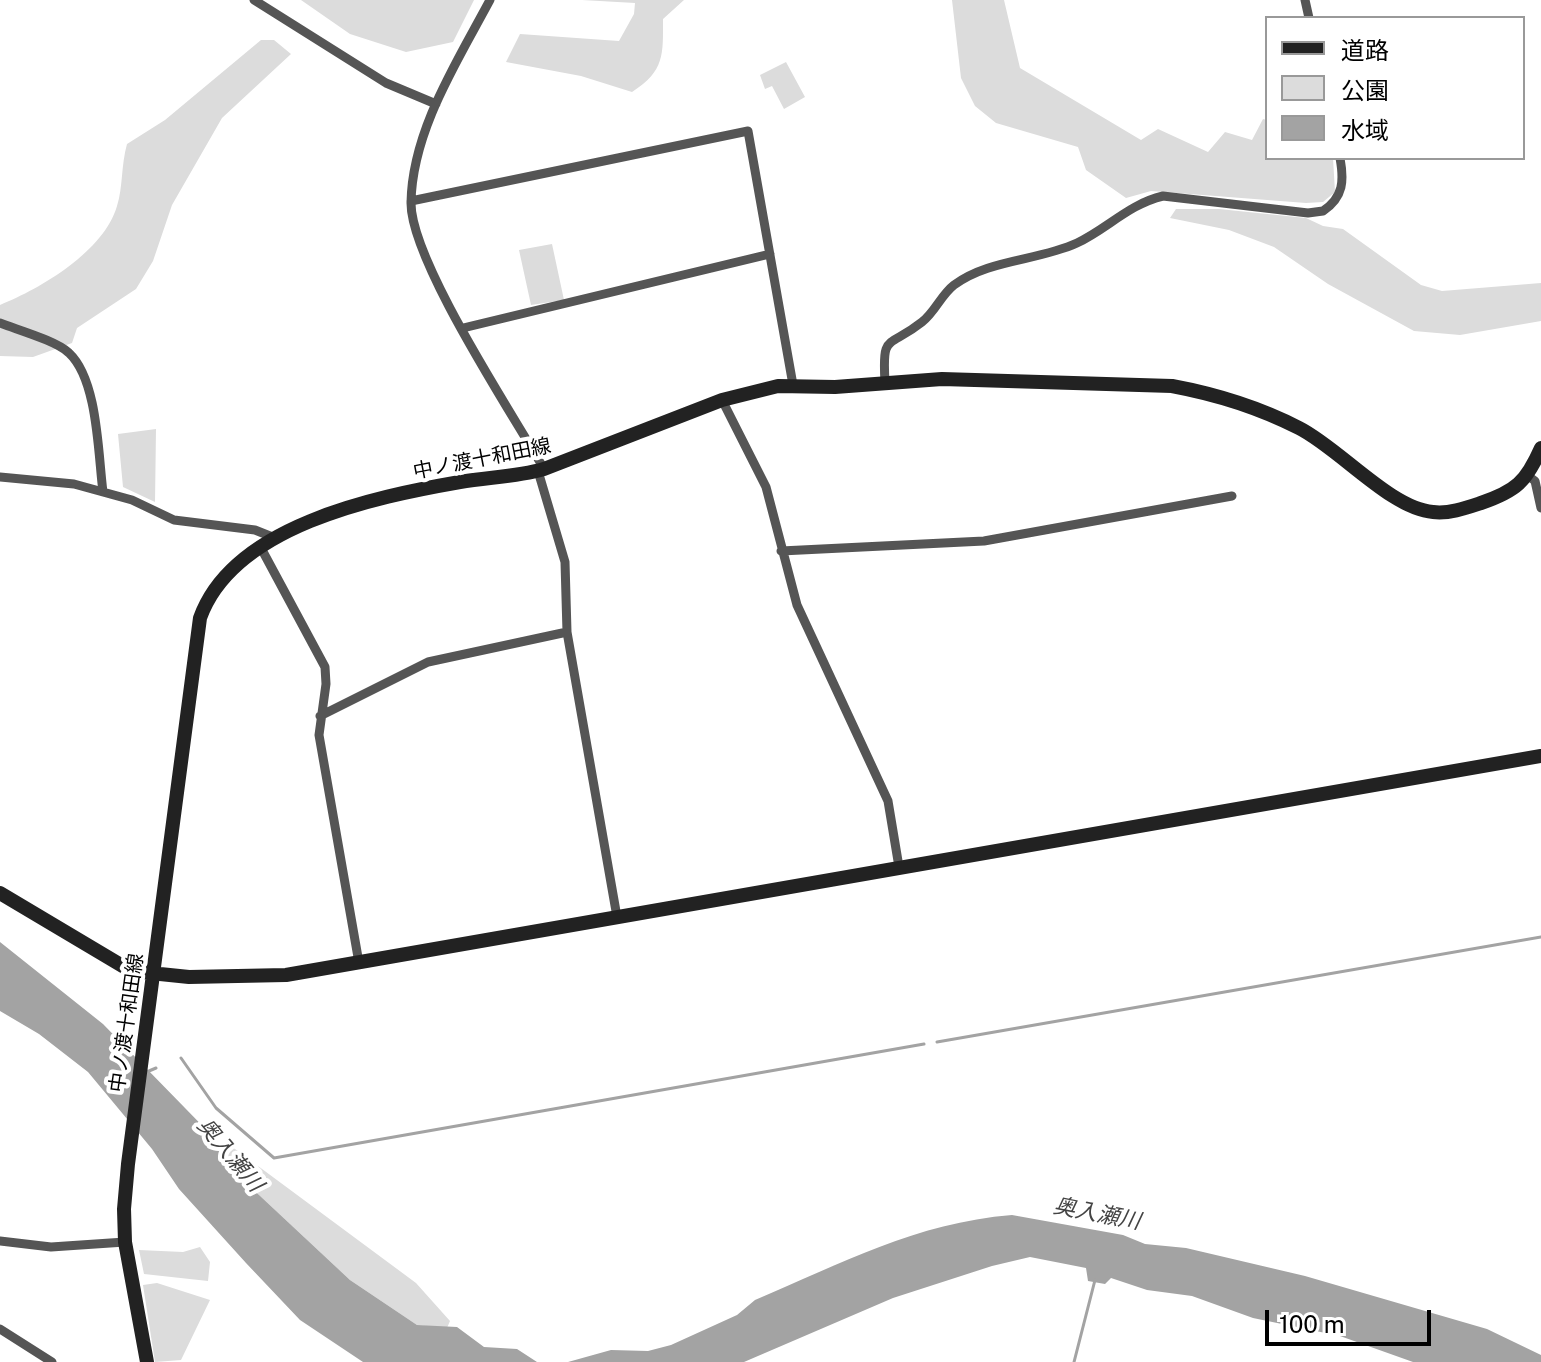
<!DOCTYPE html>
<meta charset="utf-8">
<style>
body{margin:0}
#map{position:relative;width:1541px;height:1362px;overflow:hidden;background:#fff;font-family:"Public Sans","Noto Sans JP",sans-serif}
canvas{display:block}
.legend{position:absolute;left:1265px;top:16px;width:260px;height:144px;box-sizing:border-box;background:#fff;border:2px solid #999;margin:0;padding:10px 14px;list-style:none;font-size:24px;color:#000}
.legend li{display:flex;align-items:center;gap:16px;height:40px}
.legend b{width:40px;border:2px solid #999}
.scale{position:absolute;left:1265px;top:1310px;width:166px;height:36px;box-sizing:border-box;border:4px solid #000;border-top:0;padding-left:10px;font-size:24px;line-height:28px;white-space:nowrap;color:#000;-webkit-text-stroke:6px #fff;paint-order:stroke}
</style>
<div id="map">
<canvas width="1541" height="1362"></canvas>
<ul class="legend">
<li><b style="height:10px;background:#222"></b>道路</li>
<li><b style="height:22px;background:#dcdcdc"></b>公園</li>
<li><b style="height:22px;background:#a3a3a3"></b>水域</li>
</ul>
<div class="scale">100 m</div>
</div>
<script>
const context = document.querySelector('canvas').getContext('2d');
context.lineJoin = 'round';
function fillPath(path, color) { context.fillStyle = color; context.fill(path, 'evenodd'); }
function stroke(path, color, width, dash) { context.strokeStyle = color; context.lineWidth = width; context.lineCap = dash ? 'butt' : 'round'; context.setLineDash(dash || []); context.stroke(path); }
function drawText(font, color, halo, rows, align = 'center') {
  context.font = font + ' "Public Sans","Noto Sans JP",sans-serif'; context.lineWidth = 8; context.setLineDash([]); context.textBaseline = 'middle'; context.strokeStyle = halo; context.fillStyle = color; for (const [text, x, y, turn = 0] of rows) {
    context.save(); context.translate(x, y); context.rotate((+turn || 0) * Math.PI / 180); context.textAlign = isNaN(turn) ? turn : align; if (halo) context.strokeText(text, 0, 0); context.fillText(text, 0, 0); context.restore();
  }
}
const green = new Path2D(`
 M 301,0 L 474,0 L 453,42 L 406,52 L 350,34 Z
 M 582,0 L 684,0 L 663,19 C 663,54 665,71 632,92 L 581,76 L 506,62 L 520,34 L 619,41 L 634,14 L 635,3 Z
 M 952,0 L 1004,0 L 1020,68 L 1141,140 L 1158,129 L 1208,152 L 1225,132 L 1252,140 L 1263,119 L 1267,120 L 1267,158 L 1333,158 L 1335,192 L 1323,202 L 1306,203 L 1151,191 L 1126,198 L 1086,170 L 1078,147 L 996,123 L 975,106 L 961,78 Z
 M 261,40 L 274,40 L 291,54 L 222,118 L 172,205 L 153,261 L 136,289 L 77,328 L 72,343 L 33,357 L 0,356 L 0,305 C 42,288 104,251 117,206 C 123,187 121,165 127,144 L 165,120 Z
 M 786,62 L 805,97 L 784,109 L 772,86 L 765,89 L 760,75 Z
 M 1176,209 L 1219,209 L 1306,218 L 1323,226 L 1343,229 L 1421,285 L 1442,291 L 1541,283 L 1541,321 L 1460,335 L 1414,331 L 1328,284 L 1274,247 L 1229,230 L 1170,218 Z
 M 552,244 L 564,300 L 531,305 L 519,250 Z
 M 156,429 L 155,502 L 123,487 L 118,434 Z
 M 231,1146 L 416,1283 L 450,1321 L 447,1328 L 417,1325 L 350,1280 L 228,1166 L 226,1150 Z
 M 200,1247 L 210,1262 L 208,1281 L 144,1274 L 139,1250 L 183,1252 Z
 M 157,1283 L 210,1300 L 181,1360 L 155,1362 L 143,1285 Z`);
const water = new Path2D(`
 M 0,942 L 103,1024 L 226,1150 L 228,1166 L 350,1280 L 417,1325 L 457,1327 L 484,1347 L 517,1349 L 537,1362 L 363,1362 L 300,1320 L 246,1263 L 179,1189 L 152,1149 L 88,1072 L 39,1034 L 0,1011 Z
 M 1012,1215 L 1123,1235 L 1145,1244 L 1186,1248 L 1305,1276 L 1487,1329 L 1541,1355 L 1541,1362 L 1413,1362 L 1340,1336 L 1253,1318 L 1192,1296 L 1147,1290 L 1111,1278 L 1105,1284 L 1088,1281 L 1086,1268 L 1030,1257 L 992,1266 L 893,1298 L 744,1362 L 568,1362 L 611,1350 L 648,1351 L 671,1345 L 737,1315 L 755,1300 C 843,1263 915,1223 1012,1215 Z`);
const stream = new Path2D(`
 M 937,1042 L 1541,937
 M 181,1058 L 216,1108 L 274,1158 L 924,1044
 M 149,1071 L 156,1068
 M 1074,1362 L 1095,1280`);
const street = new Path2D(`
 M 254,0 L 386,83 L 436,104
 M 490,0 C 457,62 412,131 411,203 C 411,261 512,413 544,469
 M 1305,0 L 1309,18
 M 411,201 L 748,131 L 793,385
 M 0,323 C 18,330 57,341 69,353 C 98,380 98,454 103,492
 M 463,328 L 770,254
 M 885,382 C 882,332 888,349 922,322 C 935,312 941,295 954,285 C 989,259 1038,261 1077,243 C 1107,229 1129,204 1163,196 L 1308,213 L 1323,211 C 1344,197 1344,180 1340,158
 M 722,400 L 766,487 L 797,605 L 888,801 L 899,867
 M 538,471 L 565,562 L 567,632 L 617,917
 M 1527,475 L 1535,481 L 1541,508
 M 0,477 L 74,484 L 132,500 L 174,520 L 255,530 L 275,538
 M 261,548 L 325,667 L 326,684 L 319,735 L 359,963
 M 781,551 L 984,541 L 1232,496
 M 320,716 L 428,662 L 567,632
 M 0,1241 L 51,1247 L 125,1242
 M 0,1329 L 52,1362`);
const secondary = new Path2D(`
 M 0,893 L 131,971 L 189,977 L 286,975 L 1541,756
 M 147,1362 L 125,1242 L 124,1209 L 128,1164 L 200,618 C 233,526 374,497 460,482 C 488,477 516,477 544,469 L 722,400 L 778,386 L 835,387 L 942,379 L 1172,386 C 1215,394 1260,408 1299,428 C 1339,448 1391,509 1433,512 C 1449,514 1466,508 1481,503 C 1516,491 1526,482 1541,448`);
const streetNames = [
 ["中ノ渡十和田線",482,459,-11],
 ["中ノ渡十和田線",127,1023,-82]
];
const waterNames = [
 ["奥入瀬川",230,1155,50],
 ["奥入瀬川",1097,1214,11]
];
fillPath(green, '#dcdcdc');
fillPath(water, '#a3a3a3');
stroke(stream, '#a3a3a3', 3);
stroke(street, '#555', 9);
stroke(secondary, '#222', 14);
drawText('20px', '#000', '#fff', streetNames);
drawText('italic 22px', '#444', '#fff', waterNames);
</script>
